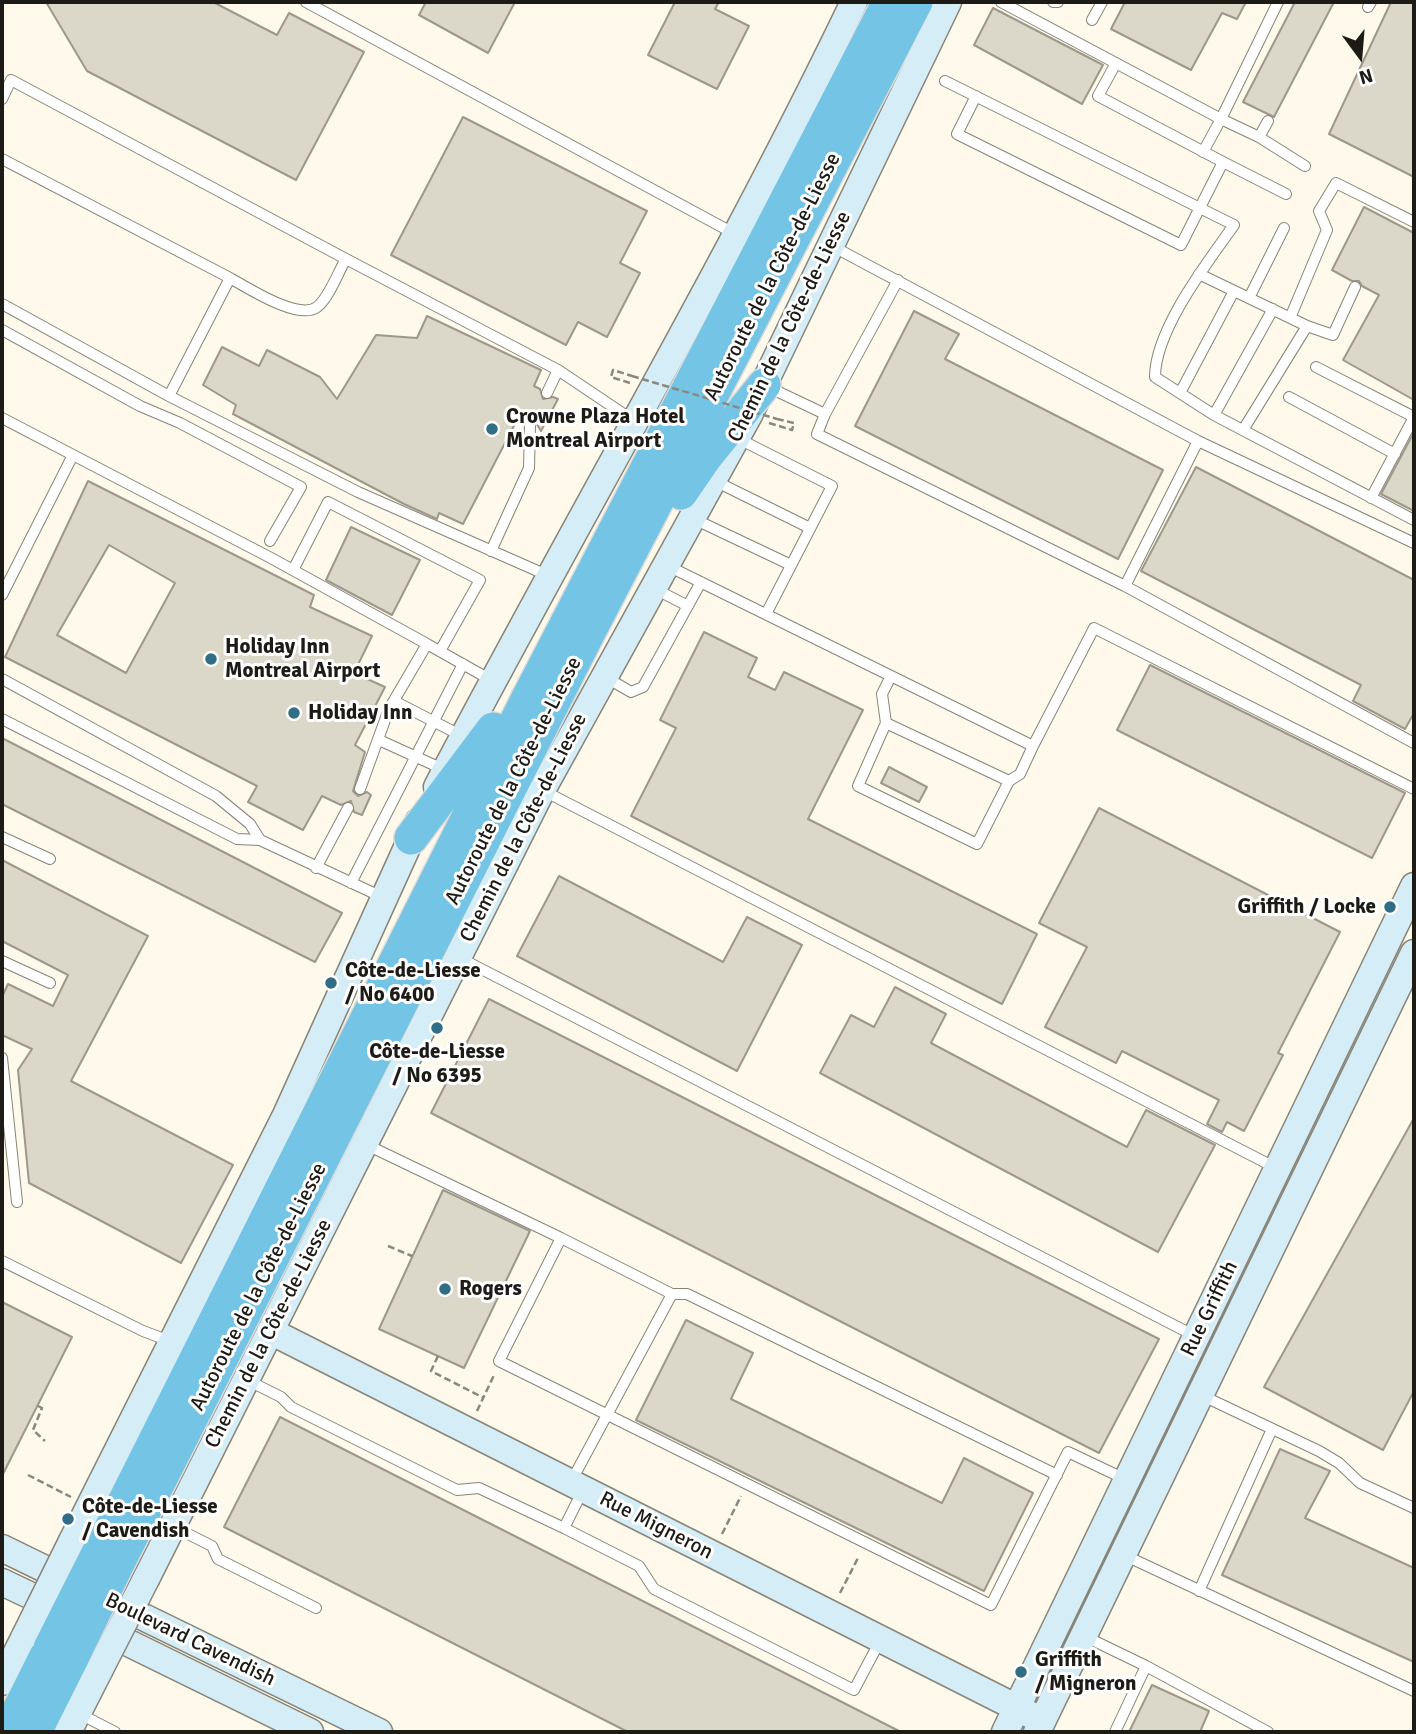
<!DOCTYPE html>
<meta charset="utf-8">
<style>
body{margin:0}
#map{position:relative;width:1416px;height:1734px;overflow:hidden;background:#fef9eb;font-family:Signika,sans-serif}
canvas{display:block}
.frame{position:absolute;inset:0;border:4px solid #1d1b16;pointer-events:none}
.north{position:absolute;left:1325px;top:21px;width:70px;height:70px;-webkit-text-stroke:5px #fff;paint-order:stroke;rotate:164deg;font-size:19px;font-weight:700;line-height:28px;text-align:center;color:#1d1b16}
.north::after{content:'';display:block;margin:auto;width:24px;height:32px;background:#1d1b16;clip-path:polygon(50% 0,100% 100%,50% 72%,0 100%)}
</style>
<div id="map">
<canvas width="1416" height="1734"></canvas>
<div class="frame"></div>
<div class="north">N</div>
</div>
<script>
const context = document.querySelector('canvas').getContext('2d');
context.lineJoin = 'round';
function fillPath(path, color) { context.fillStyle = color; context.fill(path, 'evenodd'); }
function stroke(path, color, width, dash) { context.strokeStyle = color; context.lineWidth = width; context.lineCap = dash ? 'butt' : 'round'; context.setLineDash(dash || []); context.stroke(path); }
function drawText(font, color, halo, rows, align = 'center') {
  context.font = font + ' Signika,sans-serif'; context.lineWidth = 6; context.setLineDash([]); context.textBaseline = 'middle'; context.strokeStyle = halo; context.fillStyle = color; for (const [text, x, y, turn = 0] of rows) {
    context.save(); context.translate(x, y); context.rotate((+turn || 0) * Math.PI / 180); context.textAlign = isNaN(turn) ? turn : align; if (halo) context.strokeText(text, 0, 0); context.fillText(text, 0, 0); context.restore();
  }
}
const building = new Path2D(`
 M 46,2 L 213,2 L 277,35 L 289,13 L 364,52 L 296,180 L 87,71 Z
 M 426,2 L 515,2 L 488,53 L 419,15 Z
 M 675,2 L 719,2 L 715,9 L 749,26 L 717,89 L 648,55 Z
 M 1125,2 L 1246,2 L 1237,19 L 1222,13 L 1191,70 L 1111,29 Z
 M 1295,2 L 1334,2 L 1274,117 L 1243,102 Z
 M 1391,2 L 1414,2 L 1414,177 L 1329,134 Z
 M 993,8 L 1103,65 L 1082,104 L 974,45 Z
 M 463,117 L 647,211 L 620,263 L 640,273 L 607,337 L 578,322 L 566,345 L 391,255 Z
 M 1364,207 L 1414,233 L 1414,400 L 1343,360 L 1379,295 L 1362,286 L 1359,281 L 1352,281 L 1332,270 Z
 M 914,311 L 959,334 L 945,359 L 1163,470 L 1118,559 L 855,426 Z
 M 427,316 L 541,370 L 534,386 L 540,389 L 543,399 L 553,397 L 558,399 L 541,431 L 533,418 L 524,421 L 518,418 L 463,524 L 439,513 L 437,519 L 404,504 L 233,414 L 236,405 L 203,385 L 222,347 L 259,366 L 267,350 L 320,377 L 337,399 L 376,335 L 417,338 Z
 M 1414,432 L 1414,511 L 1381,494 Z
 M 1196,467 L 1414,580 L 1414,713 L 1405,729 L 1353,701 L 1361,685 L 1141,571 Z
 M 88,481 L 314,595 L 310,607 L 372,636 L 354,673 L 385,687 L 355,745 L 365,752 L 353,791 L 358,796 L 367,792 L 371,795 L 362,815 L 354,812 L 351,801 L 341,805 L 322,796 L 303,830 L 248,802 L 257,786 L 5,657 ZM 109,545 L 175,583 L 126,673 L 57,635 Z
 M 351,527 L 420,560 L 392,615 L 326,580 Z
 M 704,632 L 757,658 L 748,677 L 775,690 L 784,672 L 863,710 L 808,819 L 1037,934 L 1002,1004 L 631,816 L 676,728 L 660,720 Z
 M 1150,665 L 1405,793 L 1372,858 L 1117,730 Z
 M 2,738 L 342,913 L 315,962 L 2,804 Z
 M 889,767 L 927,787 L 919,802 L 881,783 Z
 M 1099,808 L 1340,932 L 1278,1053 L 1283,1055 L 1244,1131 L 1227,1122 L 1222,1132 L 1207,1124 L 1219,1100 L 1122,1051 L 1116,1063 L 1045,1027 L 1087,947 L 1039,923 Z
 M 2,860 L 148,936 L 71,1081 L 233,1165 L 181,1263 L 29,1183 L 18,1070 L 32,1049 L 2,1035 L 2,997 L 8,984 L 53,1006 L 68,975 L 2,941 Z
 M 559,876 L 723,962 L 747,917 L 802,945 L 737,1071 L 517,956 Z
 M 895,987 L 946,1014 L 931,1043 L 1127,1147 L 1146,1110 L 1215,1145 L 1158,1252 L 820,1073 L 851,1015 L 874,1027 Z
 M 489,999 L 1159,1339 L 1099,1453 L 431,1113 Z
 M 1414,1118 L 1414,1391 L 1383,1450 L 1264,1387 Z
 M 443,1190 L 530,1231 L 464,1368 L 379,1329 Z
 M 2,1302 L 72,1337 L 2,1476 Z
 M 686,1320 L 753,1353 L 731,1399 L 942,1503 L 964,1458 L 1033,1493 L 984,1591 L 636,1420 Z
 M 280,1417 L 901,1732 L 628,1732 L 224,1527 Z
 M 1280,1449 L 1330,1471 L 1305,1518 L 1414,1568 L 1414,1662 L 1222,1575 Z
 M 1152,1685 L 1209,1711 L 1200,1732 L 1129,1732 Z`);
const path = new Path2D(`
 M 630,383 L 611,377 L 613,370 L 632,376
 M 769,423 L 792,430 L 794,423 L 777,419
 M 388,1246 L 412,1256
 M 438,1356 L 431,1371 L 484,1398
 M 38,1406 L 42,1408 L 33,1430 L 45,1441
 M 477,1411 L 495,1373
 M 28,1475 L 71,1497
 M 722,1534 L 741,1496
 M 840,1593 L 859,1556`);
const lane = new Path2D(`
 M 306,2 L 735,234
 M 1001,2 L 1221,119 L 1278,2
 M 1053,2 L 1058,2
 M 1368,7 L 1371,2
 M 1092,20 L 1102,2
 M 945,81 L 1234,225 C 1207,263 1155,330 1155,377 L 1214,415 L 1414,520
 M 976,96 L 957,134 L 1181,245 L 1223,162 L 1098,96 L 1116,63
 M 2,99 L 11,80 L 346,259
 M 1259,137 L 1305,166
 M 1203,152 L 1221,119 L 1259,137 L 1268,121
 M 2,159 L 230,278
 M 1223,162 L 1286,194
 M 832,246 L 1198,441 L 1414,543
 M 1199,274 L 1307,326
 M 1249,298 L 1284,228
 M 2,304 L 169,396 L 358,492 L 549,576
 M 1290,318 L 1327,230 L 1319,211 L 1336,183 L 1414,222
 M 2,330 L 140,406 L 180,423 L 301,487 L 270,541
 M 1316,367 L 1414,417 L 1371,498
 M 768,387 L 825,414 L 817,434 L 1125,586 L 1414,743
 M 547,393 L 558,370
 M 1180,393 L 1234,291
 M 169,396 L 230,278 C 248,288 299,321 317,307 C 329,298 338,272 346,259 L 558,370 L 634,421
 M 1289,397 L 1395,454
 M 825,414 L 898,280
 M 1214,415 L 1273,309
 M 2,418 L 73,455
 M 1243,430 L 1307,326 L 1333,335 L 1355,287
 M 739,439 L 832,486 L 766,614
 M 715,481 L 810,528
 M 694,519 L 791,565
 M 491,551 L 529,468 L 530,425
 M 668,566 L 1033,746 L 1094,628 L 1414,789
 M 293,570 L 328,502 L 480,580 L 440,651
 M 1125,586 L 1198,441
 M 655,589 L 688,606
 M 2,595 L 73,455 L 271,558 L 427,644
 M 607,678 L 631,692 L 643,687 L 701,582
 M 2,679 L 216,796 L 250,824 L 260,840
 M 394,701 L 462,736
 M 2,719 L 237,839 L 260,840 L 382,897
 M 886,723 L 1009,781 L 977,844 L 858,786 L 886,723 L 882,694 L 891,676
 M 379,740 L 445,770
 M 1009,781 L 1020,774 L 1033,746
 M 360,789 L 389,709 L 427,644 L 491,680
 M 544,791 L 1278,1169
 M 2,837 L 50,859
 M 316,868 L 348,808
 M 351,883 L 463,664
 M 458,957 L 1195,1336
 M 2,961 L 50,983
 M 2,1058 L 17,1202
 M 367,1145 L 561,1238 L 499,1361 L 991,1605 L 1068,1452 L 1127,1480
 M 561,1238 L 672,1294 L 572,1480
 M 2,1261 L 143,1331 L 172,1342
 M 672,1294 L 687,1294 L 1057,1475
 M 249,1381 L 281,1397 L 291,1407 L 457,1490 L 479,1488 L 564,1528 L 583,1490
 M 1203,1396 L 1319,1451 L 1339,1463 L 1360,1483 L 1414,1508
 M 172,1526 L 212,1546 L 218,1559 L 316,1608
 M 564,1528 L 639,1566 L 654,1589 L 854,1690 L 880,1641
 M 1124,1555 L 1414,1691
 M 1199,1591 L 1272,1429
 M 1084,1636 L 1146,1666 L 1115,1732
 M 1146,1666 L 1268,1732
 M 78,1713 L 115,1732`);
const secondary = new Path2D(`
 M 437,787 C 574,524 726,269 854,2
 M 270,1331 L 1031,1715
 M 72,1541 L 286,1115 L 419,821
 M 2,1548 L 379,1732
 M 147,1577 L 542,790 L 749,415 L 948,2
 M 2,1582 L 63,1611
 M 98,1628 L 310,1732
 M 2,1682 L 25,1636
 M 68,1732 L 99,1671
 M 1005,1732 L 1414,886
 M 1037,1732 L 1414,953`);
const highway = new Path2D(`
 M 681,493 L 705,458 L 764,385
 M 411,838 L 493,729
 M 105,1540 L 529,696 L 889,2
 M 118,1563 L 589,632 L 916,2
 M 8,1732 L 50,1648
 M 35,1732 L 72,1658`);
const pathBridge = new Path2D(`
 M 632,376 L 777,419`);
const secondaryBridge = new Path2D(`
 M 25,1636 L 72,1541
 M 99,1671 L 147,1577`);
const highwayBridge = new Path2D(`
 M 50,1648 L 98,1553
 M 72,1658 L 118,1563`);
const markers = [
 [492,429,7,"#316d84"],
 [211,659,7,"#316d84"],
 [294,713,7,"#316d84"],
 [1390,907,7,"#316d84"],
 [331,983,7,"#316d84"],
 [437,1028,7,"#316d84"],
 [445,1289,7,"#316d84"],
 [68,1519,7,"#316d84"],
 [1021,1672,7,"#316d84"]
];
const streetNames = [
 ["Autoroute de la Côte-de-Liesse",773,277,-63],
 ["Chemin de la Côte-de-Liesse",790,327,-64],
 ["Autoroute de la Côte-de-Liesse",514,781,-63],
 ["Chemin de la Côte-de-Liesse",524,828,-63],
 ["Autoroute de la Côte-de-Liesse",259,1287,-63],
 ["Rue Griffith",1210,1309,-64],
 ["Chemin de la Côte-de-Liesse",269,1334,-63],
 ["Rue Migneron",656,1526,27],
 ["Boulevard Cavendish",190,1640,26]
];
const poiNames = [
 ["Crowne Plaza Hotel",506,417],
 ["Montreal Airport",506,441],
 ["Holiday Inn",225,647],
 ["Montreal Airport",225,671],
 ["Holiday Inn",308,713],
 ["Griffith / Locke",1376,907,"right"],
 ["Côte-de-Liesse",345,971],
 ["/ No 6400",345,995],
 ["Côte-de-Liesse",437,1052,"center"],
 ["/ No 6395",437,1076,"center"],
 ["Rogers",459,1289],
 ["Côte-de-Liesse",82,1507],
 ["/ Cavendish",82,1531],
 ["Griffith",1035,1660],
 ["/ Migneron",1035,1684]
];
fillPath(building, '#dbd7c9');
stroke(building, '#9d988b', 2);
stroke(lane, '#888477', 12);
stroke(secondary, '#888477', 29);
stroke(highway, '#dbdbda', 36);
stroke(path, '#8a877e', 2.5, [7, 3.5]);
stroke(lane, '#fff', 10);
stroke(secondary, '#d5edf7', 26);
stroke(highway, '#74c4e5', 33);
stroke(secondaryBridge, '#888477', 29, []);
stroke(highwayBridge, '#dbdbda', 36, []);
stroke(pathBridge, '#8a877e', 2.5, [7, 3.5]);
stroke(secondaryBridge, '#d5edf7', 26);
stroke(highwayBridge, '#74c4e5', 33);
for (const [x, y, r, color] of markers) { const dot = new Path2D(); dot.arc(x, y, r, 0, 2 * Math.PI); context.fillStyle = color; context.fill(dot); stroke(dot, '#fff', 2.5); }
drawText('21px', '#1d1b16', '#fff', streetNames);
drawText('bold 21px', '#1d1b16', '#fff', poiNames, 'left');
</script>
